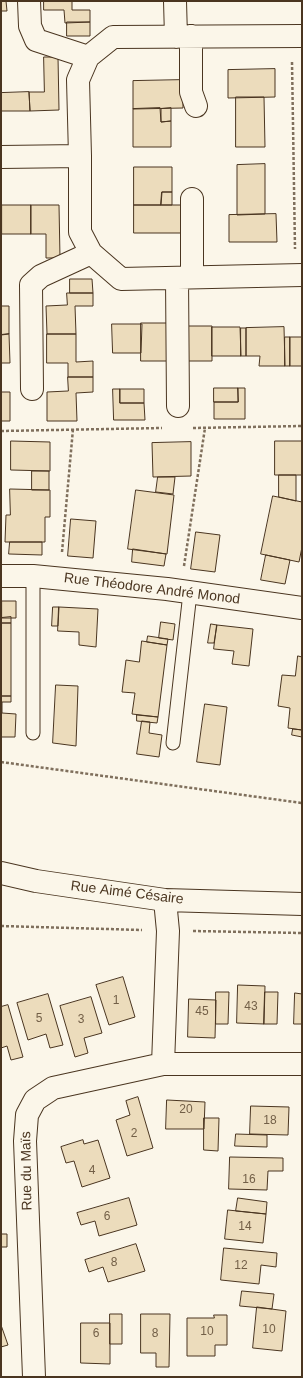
<!DOCTYPE html>
<meta charset="utf-8">
<style>
body{margin:0}
#map{position:relative;width:303px;height:1378px;overflow:hidden;background:#fbf6e9;font-family:Helvetica,sans-serif}
canvas{display:block}
.frame{position:absolute;inset:0;border:2px solid #4a3520;pointer-events:none}
</style>
<div id="map">
<canvas width="303" height="1378"></canvas>
<div class="frame"></div>
</div>
<script>
const context = document.querySelector('canvas').getContext('2d');
context.lineJoin = 'round';
function fillPath(path, color) { context.fillStyle = color; context.fill(path, 'evenodd'); }
function stroke(path, color, width, dash) { context.strokeStyle = color; context.lineWidth = width; context.lineCap = dash ? 'butt' : 'round'; context.setLineDash(dash || []); context.stroke(path); }
function drawText(font, color, halo, rows, align = 'center') {
  context.font = font + ' Helvetica,sans-serif'; context.lineWidth = 3; context.setLineDash([]); context.textBaseline = 'middle'; context.strokeStyle = halo; context.fillStyle = color; for (const [text, x, y, turn = 0] of rows) {
    context.save(); context.translate(x, y); context.rotate((+turn || 0) * Math.PI / 180); context.textAlign = isNaN(turn) ? turn : align; if (halo) context.strokeText(text, 0, 0); context.fillText(text, 0, 0); context.restore();
  }
}
const building = new Path2D(`
 M 1,1 L 6,1 L 7,11 L 1,11 Z
 M 44,1 L 72,1 L 72,10 L 90,10 L 90,22 L 65,23 L 64,10 L 44,10 Z
 M 67,22 L 90,22 L 90,36 L 67,36 Z
 M 44,57 L 58,57 L 59,110 L 30,111 L 29,92 L 44,92 Z
 M 275,69 L 275,97 L 228,98 L 228,70 Z
 M 183,80 L 183,108 L 133,109 L 133,81 Z
 M 29,92 L 30,111 L 1,111 L 1,93 Z
 M 236,97 L 264,97 L 265,147 L 236,147 Z
 M 160,108 L 161,122 L 171,121 L 171,147 L 133,147 L 133,109 Z
 M 171,108 L 171,121 L 161,122 L 161,109 Z
 M 265,164 L 265,214 L 237,215 L 237,165 Z
 M 134,167 L 172,167 L 172,192 L 162,192 L 161,205 L 134,205 Z
 M 162,192 L 172,192 L 172,205 L 161,205 Z
 M 2,205 L 31,205 L 31,234 L 2,234 Z
 M 31,205 L 59,205 L 60,258 L 46,258 L 46,234 L 31,234 Z
 M 134,205 L 184,205 L 184,233 L 134,233 Z
 M 276,214 L 277,242 L 229,242 L 229,215 Z
 M 70,279 L 92,279 L 93,293 L 70,293 Z
 M 67,293 L 93,293 L 93,306 L 75,306 L 76,334 L 47,334 L 46,306 L 67,305 Z
 M 1,306 L 9,306 L 9,334 L 1,335 Z
 M 141,323 L 167,323 L 167,361 L 141,361 Z
 M 112,324 L 142,324 L 141,353 L 113,353 Z
 M 186,326 L 212,326 L 212,361 L 187,361 Z
 M 212,327 L 240,327 L 241,356 L 212,356 Z
 M 284,327 L 285,366 L 259,366 L 260,356 L 246,356 L 246,328 Z
 M 241,328 L 246,328 L 246,356 L 241,356 Z
 M 9,334 L 10,363 L 1,363 L 1,335 Z
 M 47,334 L 76,334 L 76,362 L 93,361 L 93,377 L 68,377 L 68,363 L 47,363 Z
 M 285,337 L 290,337 L 290,366 L 285,366 Z
 M 290,337 L 302,337 L 302,366 L 290,366 Z
 M 68,377 L 93,377 L 93,392 L 76,393 L 77,421 L 47,421 L 47,392 L 68,391 Z
 M 214,388 L 238,388 L 238,402 L 214,402 Z
 M 238,388 L 245,388 L 245,419 L 214,419 L 214,402 L 238,402 Z
 M 113,389 L 120,389 L 120,403 L 144,403 L 145,420 L 114,420 Z
 M 120,389 L 144,389 L 144,403 L 120,403 Z
 M 1,392 L 10,392 L 10,421 L 1,421 Z
 M 11,441 L 50,442 L 50,471 L 11,470 Z
 M 275,441 L 302,441 L 302,475 L 275,475 Z
 M 191,442 L 191,476 L 153,477 L 152,443 Z
 M 32,471 L 49,471 L 49,490 L 32,490 Z
 M 279,475 L 296,475 L 296,501 L 279,497 Z
 M 158,477 L 175,477 L 173,494 L 156,492 Z
 M 10,489 L 50,490 L 50,517 L 45,517 L 45,542 L 5,542 L 6,515 L 10,515 Z
 M 136,490 L 174,495 L 167,554 L 128,549 Z
 M 273,496 L 302,502 L 302,547 L 299,562 L 261,554 Z
 M 71,519 L 96,521 L 93,558 L 68,556 Z
 M 196,532 L 220,535 L 215,572 L 191,569 Z
 M 10,542 L 42,542 L 42,555 L 9,554 Z
 M 133,549 L 166,554 L 164,566 L 132,562 Z
 M 266,555 L 290,560 L 285,584 L 261,580 Z
 M 2,601 L 16,601 L 16,618 L 2,618 Z
 M 53,607 L 59,607 L 58,626 L 52,626 Z
 M 59,607 L 98,609 L 96,647 L 79,645 L 79,632 L 58,631 Z
 M 11,617 L 11,623 L 1,623 L 1,618 Z
 M 161,622 L 175,624 L 173,640 L 159,638 Z
 M 1,623 L 11,623 L 11,696 L 1,696 Z
 M 211,624 L 217,625 L 214,643 L 208,643 Z
 M 217,625 L 253,629 L 249,666 L 232,664 L 234,651 L 214,649 Z
 M 148,636 L 168,639 L 167,645 L 147,642 Z
 M 142,641 L 167,645 L 158,717 L 132,714 L 135,693 L 122,692 L 126,660 L 139,662 Z
 M 298,656 L 302,657 L 302,730 L 288,728 L 290,708 L 278,706 L 282,675 L 295,676 Z
 M 56,685 L 78,686 L 76,746 L 53,743 Z
 M 1,696 L 11,696 L 11,702 L 1,702 Z
 M 1,702 L 2,702 L 2,713 L 16,714 L 15,737 L 1,737 Z
 M 205,704 L 227,707 L 220,765 L 197,762 Z
 M 137,715 L 158,717 L 157,723 L 137,721 Z
 M 142,721 L 150,722 L 149,733 L 162,735 L 159,757 L 137,754 Z
 M 293,729 L 302,730 L 302,737 L 292,735 Z
 M 123,977 L 135,1017 L 109,1025 L 96,985 Z
 M 238,985 L 265,986 L 264,1024 L 237,1023 Z
 M 216,992 L 229,992 L 228,1024 L 216,1024 Z
 M 265,992 L 278,992 L 277,1024 L 264,1024 Z
 M 295,993 L 302,994 L 302,1024 L 294,1024 Z
 M 48,994 L 63,1045 L 50,1048 L 46,1034 L 28,1040 L 17,1003 Z
 M 91,997 L 102,1033 L 84,1038 L 88,1053 L 75,1057 L 60,1006 Z
 M 189,999 L 216,1000 L 215,1038 L 188,1037 Z
 M 8,1005 L 23,1057 L 11,1060 L 7,1046 L 1,1048 L 1,1007 Z
 M 138,1097 L 153,1148 L 127,1156 L 116,1120 L 130,1115 L 126,1101 Z
 M 167,1100 L 205,1102 L 204,1129 L 166,1129 Z
 M 251,1106 L 289,1107 L 288,1135 L 250,1134 Z
 M 204,1118 L 219,1118 L 218,1151 L 204,1150 Z
 M 236,1134 L 267,1135 L 267,1147 L 235,1146 Z
 M 83,1140 L 84,1144 L 98,1140 L 110,1178 L 82,1187 L 74,1161 L 66,1163 L 61,1147 Z
 M 230,1157 L 283,1158 L 283,1171 L 268,1171 L 267,1190 L 229,1189 Z
 M 129,1198 L 137,1225 L 99,1236 L 95,1221 L 81,1225 L 77,1213 Z
 M 238,1198 L 267,1202 L 266,1214 L 236,1211 Z
 M 228,1210 L 266,1214 L 263,1243 L 225,1239 Z
 M 1,1234 L 7,1234 L 7,1247 L 1,1247 Z
 M 136,1244 L 145,1271 L 108,1282 L 103,1267 L 89,1272 L 85,1260 Z
 M 224,1248 L 277,1253 L 276,1267 L 261,1265 L 259,1284 L 221,1280 Z
 M 242,1291 L 274,1294 L 272,1309 L 240,1306 Z
 M 257,1307 L 286,1311 L 282,1351 L 253,1348 Z
 M 110,1314 L 122,1314 L 122,1344 L 110,1344 Z
 M 141,1314 L 170,1314 L 169,1367 L 156,1367 L 156,1353 L 141,1353 Z
 M 214,1315 L 227,1315 L 227,1345 L 215,1345 L 215,1356 L 187,1356 L 187,1318 L 214,1318 Z
 M 81,1323 L 110,1323 L 110,1364 L 81,1363 Z
 M 1,1325 L 8,1345 L 1,1347 Z`);
const path = new Path2D(`
 M 292,62 L 295,249
 M 193,428 L 302,426
 M 1,431 L 162,428
 M 62,552 L 73,429
 M 184,566 L 205,428
 M 1,762 L 302,803
 M 1,926 L 142,930
 M 193,931 L 302,933`);
const service = new Path2D(`
 M 33,733 L 33,576
 M 173,743 L 190,593`);
const minor = new Path2D(`
 M 29,1 L 30,26 L 36,40 L 88,57
 M 175,1 L 176,37
 M 191,36 L 191,92 L 196,106
 M 302,36 L 113,37 L 88,57 L 78,80 L 80,156 L 80,232 L 91,253 L 121,279 L 302,275
 M 1,157 L 80,156
 M 192,199 L 192,277
 M 177,278 L 178,406
 M 32,389 L 31,285 L 41,276 L 91,253
 M 1,576 L 33,576 L 167,589 L 302,608
 M 1,873 L 36,881 L 165,900 L 302,904
 M 163,1064 L 168,931 L 165,900
 M 34,1377 L 25,1141 L 27,1115 L 35,1100 L 53,1088 L 163,1064 L 302,1064`);
const numberNames = [
 ["1",116,1001],
 ["43",251,1007],
 ["45",202,1012],
 ["5",39,1019],
 ["3",81,1020],
 ["20",186,1110],
 ["18",270,1121],
 ["2",134,1134],
 ["4",92,1171],
 ["16",249,1180],
 ["6",107,1217],
 ["14",245,1227],
 ["8",114,1263],
 ["12",241,1266],
 ["10",269,1330],
 ["10",207,1332],
 ["6",96,1334],
 ["8",155,1334]
];
const streetNames = [
 ["Rue Théodore André Monod",152,589,7],
 ["Rue Aimé Césaire",127,893,7],
 ["Rue du Maïs",27,1171,-91]
];
fillPath(building, '#ecdcbc');
stroke(building, '#4a3520', 1);
stroke(service, '#4a3520', 15);
stroke(minor, '#4a3520', 24);
stroke(path, '#7f6f5c', 2.5, [3, 2]);
stroke(service, '#fbf6e9', 13);
stroke(minor, '#fbf6e9', 22);
drawText('12px', '#725f47', null, numberNames);
drawText('14px', '#4a3520', '#fbf6e9', streetNames);
</script>
